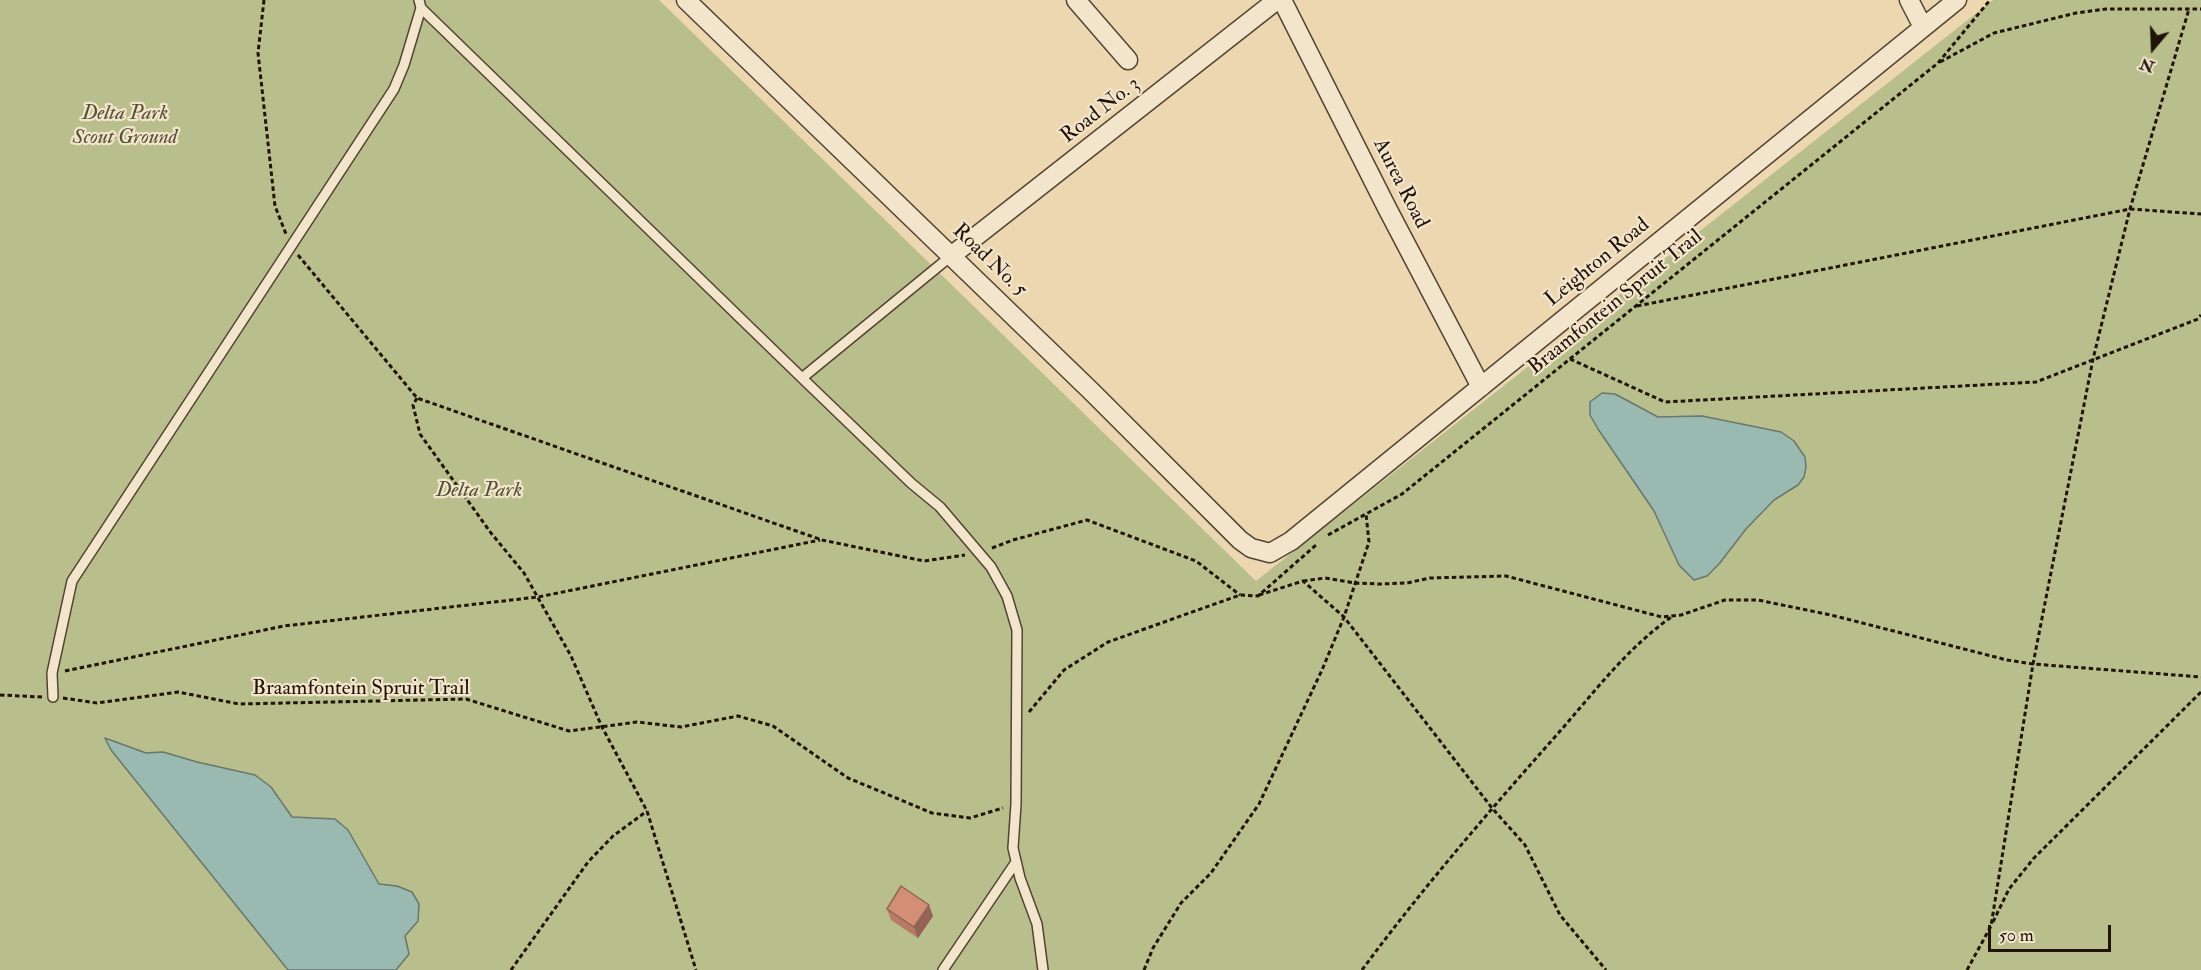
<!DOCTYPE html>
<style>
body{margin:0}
#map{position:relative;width:2201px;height:970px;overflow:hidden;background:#edd7b1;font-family:"IM FELL Double Pica",serif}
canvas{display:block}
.north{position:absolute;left:2123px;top:18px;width:60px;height:60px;-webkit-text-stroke:4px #f3e5cc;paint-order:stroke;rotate:199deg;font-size:16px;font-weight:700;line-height:24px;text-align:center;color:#201308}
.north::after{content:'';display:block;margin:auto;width:21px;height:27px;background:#201308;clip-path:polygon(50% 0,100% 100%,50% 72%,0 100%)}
.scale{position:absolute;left:1988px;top:925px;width:123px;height:27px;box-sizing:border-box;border:3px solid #201308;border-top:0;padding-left:8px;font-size:18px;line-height:21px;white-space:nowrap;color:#201308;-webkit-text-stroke:4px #f3e5cc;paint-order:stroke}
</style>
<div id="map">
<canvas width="2201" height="970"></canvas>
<div class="north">N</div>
<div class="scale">50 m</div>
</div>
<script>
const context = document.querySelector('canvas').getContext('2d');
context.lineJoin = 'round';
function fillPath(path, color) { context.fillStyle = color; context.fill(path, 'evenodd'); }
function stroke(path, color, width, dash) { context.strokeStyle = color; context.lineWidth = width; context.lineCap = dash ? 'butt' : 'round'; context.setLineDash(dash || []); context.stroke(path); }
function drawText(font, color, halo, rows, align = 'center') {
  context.font = font + ' "IM FELL Double Pica",serif'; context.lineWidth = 4.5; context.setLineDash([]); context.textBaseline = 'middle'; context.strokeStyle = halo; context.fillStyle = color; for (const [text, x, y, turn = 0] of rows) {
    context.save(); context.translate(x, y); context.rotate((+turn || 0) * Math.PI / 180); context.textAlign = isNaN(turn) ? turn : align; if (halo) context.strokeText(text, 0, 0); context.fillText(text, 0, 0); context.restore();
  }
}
const green = new Path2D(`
 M 0,0 L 659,0 L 1256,581 L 1993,0 L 2201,0 L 2201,970 L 0,970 Z`);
const water = new Path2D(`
 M 1602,393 L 1615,394 L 1658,417 L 1702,416 L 1781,432 L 1794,441 L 1805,457 L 1806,467 L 1804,477 L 1798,485 L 1774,500 L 1746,529 L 1719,564 L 1707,576 L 1694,580 L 1679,565 L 1654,511 L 1598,429 L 1590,415 L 1590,402 Z
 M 105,738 L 146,753 L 163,752 L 197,762 L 255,775 L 271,787 L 292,817 L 335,819 L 348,830 L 379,884 L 397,886 L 412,892 L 419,904 L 418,921 L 405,936 L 409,954 L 396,970 L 288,970 L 111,750 Z`);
const path = new Path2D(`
 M 264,0 L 258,53 L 275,206 L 286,234
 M 1940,62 L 1994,33 L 2076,13 L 2106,9 L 2201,9
 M 298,255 L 417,398 L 822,540 L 924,561 L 965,555
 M 1637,306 L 2130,209 L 2201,214
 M 1570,359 L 1665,402 L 2036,382 L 2198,319 L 2201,315
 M 417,398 L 413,405 L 420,434 L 491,533 L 524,573 L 571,656 L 602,727 L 647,811 L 696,970
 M 1328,535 L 1402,494 L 1938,63 L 1990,0
 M 992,548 L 1013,540 L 1087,520 L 1196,561 L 1240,595
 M 1303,581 L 1325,578 L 1355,583 L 1379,584 L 1407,583 L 1430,578 L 1506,576 L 1662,617 L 1681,615 L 1725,600 L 1758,600 L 1831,615 L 2007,660 L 2033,664 L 2201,677
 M 1259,595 L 1303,581 L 1344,617 L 1492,808 L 1525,845 L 1560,915 L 1606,970
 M 65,671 L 284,626 L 538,597 L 820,540
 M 0,695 L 42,697
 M 63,698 L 97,703 L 178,692 L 239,704 L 466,699 L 569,731 L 637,722 L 681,727 L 738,716 L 773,726 L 848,778 L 932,813 L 970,818 L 1003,808
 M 1029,712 L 1064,670 L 1108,642 L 1240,595 L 1258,596 L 1316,545
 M 1993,922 L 2009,889 L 2034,858 L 2201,692
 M 511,970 L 588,862 L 613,836 L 647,811
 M 1144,970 L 1153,948 L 1181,903 L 1211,873 L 1259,804 L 1322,670 L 1344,617 L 1369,542 L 1366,514
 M 1362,970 C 1424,886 1492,808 1561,730 C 1596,690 1629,646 1673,616
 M 1967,970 L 1991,926 L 2033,664 L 2093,359 L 2130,209 L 2189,9`);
const lane = new Path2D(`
 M 419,0 L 421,8 L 802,378
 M 951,256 L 802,378 L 911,483 L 940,507 L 991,567 L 1007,596 L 1017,630 L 1016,804 L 1013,848 L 1020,878 L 1037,924 L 1043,970
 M 53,697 L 52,673 L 72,581 L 394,89 L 404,65 L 421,8
 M 943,970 L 1016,862`);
const street = new Path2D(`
 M 686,0 L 1091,391 L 1240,540 L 1251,548 L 1270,553 L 1291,541 L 1957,0
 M 1076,0 L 1128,60
 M 1282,0 L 1387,208 L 1481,387
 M 1909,0 L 1923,27
 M 951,256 L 1277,0`);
const wall = new Path2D(`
 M 887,909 L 933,916 L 918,938 L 891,920 Z`);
const shadedWall = new Path2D(`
 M 929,905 L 933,916 L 918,938 L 914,927 Z`);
const building = new Path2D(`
 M 901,886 L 929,905 L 914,927 L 887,909 Z`);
const streetNames = [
 ["Road No. 3",1101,111,-38],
 ["Aurea Road",1400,184,63],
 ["Road No. 5",989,261,44],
 ["Leighton Road",1598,263,-39],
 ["Braamfontein Spruit Trail",1616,303,-39],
 ["Braamfontein Spruit Trail",361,689]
];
const parkNames = [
 ["Delta Park",125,114],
 ["Scout Ground",125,138],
 ["Delta Park",479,491]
];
fillPath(green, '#b8be8c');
fillPath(water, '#9ab9b0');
stroke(water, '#69776d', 1.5);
stroke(lane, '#534432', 12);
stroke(street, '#534432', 21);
stroke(path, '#201308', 3, [4.5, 3]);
stroke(lane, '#f3e5cc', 9);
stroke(street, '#f3e5cc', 18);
fillPath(wall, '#b57b65');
fillPath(shadedWall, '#936453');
fillPath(building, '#d28f76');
stroke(building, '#936453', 1.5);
drawText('21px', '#201308', '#f3e5cc', streetNames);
drawText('italic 21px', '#554f36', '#f3e5cc', parkNames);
</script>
